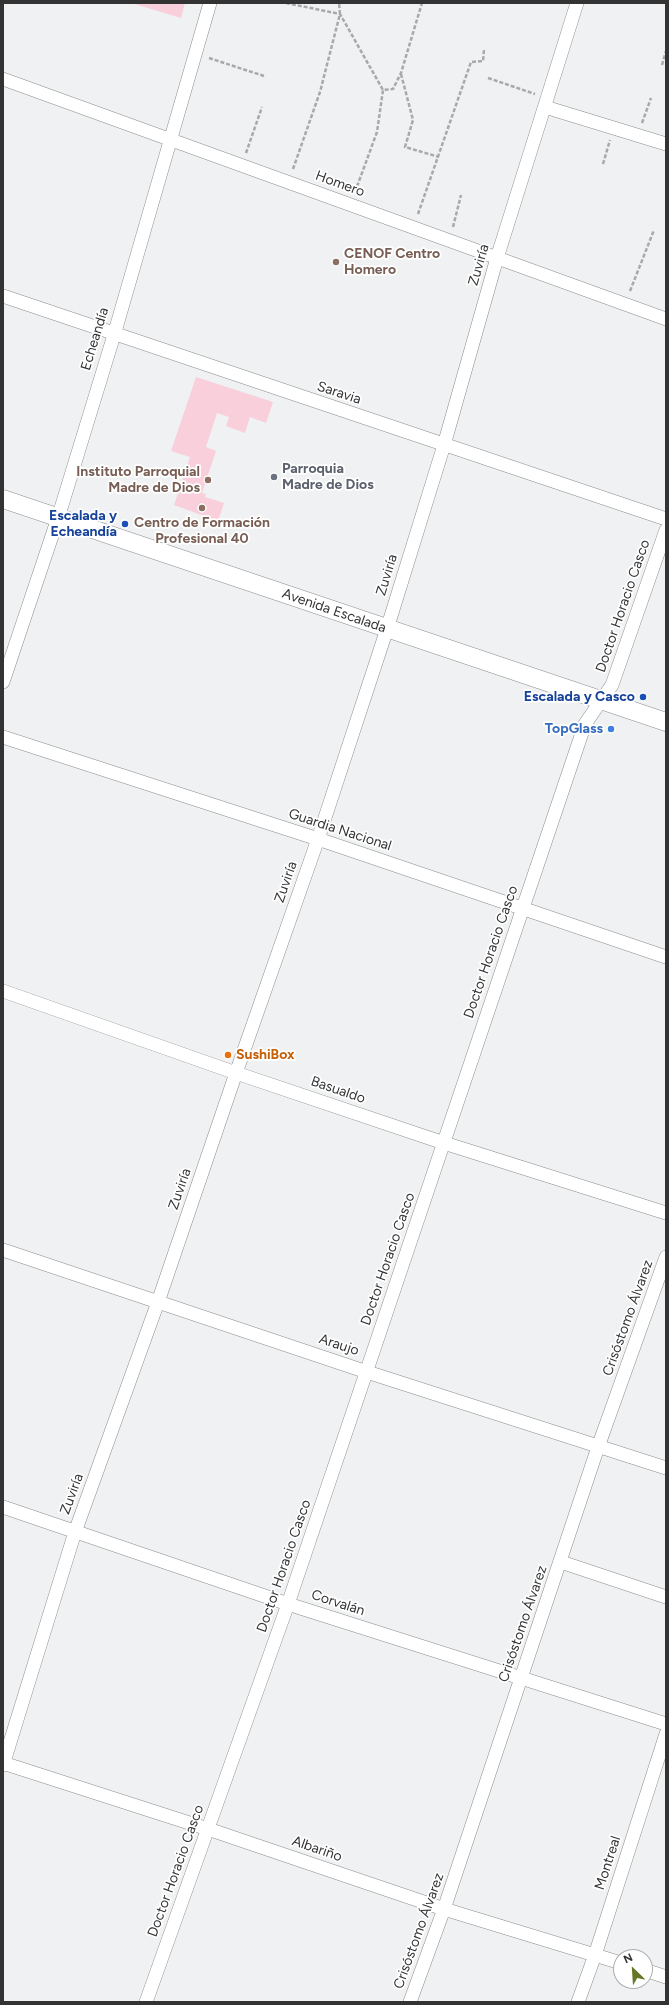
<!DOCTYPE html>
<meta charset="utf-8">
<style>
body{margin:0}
#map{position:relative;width:669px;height:2005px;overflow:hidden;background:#eff1f2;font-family:Figtree,sans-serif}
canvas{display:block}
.frame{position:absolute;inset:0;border:4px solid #333334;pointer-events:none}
.north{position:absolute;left:613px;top:1949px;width:40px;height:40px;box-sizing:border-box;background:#fff;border:1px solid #adadae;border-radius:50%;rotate:335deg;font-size:11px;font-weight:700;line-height:16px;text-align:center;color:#333334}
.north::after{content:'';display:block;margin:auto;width:14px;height:18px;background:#647726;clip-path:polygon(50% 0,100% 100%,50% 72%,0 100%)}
</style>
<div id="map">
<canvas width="669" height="2005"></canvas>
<div class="frame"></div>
<div class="north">N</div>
</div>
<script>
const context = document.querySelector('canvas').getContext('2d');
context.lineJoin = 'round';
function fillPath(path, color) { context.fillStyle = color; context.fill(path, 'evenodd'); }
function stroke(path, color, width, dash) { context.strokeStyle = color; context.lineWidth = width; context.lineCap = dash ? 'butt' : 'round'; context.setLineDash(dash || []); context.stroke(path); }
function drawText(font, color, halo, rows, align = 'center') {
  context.font = font + ' Figtree,sans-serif'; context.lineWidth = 3.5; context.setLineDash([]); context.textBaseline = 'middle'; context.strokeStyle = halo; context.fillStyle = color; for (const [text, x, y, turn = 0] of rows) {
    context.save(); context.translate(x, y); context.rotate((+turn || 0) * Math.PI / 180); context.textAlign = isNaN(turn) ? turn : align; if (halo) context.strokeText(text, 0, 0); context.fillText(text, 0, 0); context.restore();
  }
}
const building = new Path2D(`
 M 131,3 L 185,3 L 181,18 Z
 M 196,377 L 273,402 L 266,423 L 250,417 L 245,433 L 226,426 L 229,417 L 217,413 L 206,447 L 216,451 L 202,493 L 206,494 L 205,497 L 224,503 L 218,521 L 174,505 L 190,457 L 171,451 Z`);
const path = new Path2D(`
 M 286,3 L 340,14 L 383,90
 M 209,58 L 264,76
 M 662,65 L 666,51
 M 401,74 L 413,120 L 405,147 L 439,157
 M 488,78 L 535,94
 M 642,123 L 651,98
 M 246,153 L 262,107
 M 603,164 L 610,140
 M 293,169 L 320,92 L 340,14 L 339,3
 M 355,192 L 377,132 L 383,90 L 393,89 L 401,73 L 422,3
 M 418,214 L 471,62 L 483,61 L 484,50
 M 453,227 L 461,195
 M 630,291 L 654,230`);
const street = new Path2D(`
 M 3,79 L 666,319
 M 545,107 L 666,144
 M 3,296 L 666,519
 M 3,682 L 58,518 L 114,335 L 210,3
 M 3,737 L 318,839 L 666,957
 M 3,991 L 236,1073 L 444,1143 L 666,1213
 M 3,1250 L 367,1372 L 666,1468
 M 3,1507 L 288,1604 L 666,1724
 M 561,1562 L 666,1597
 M 3,1763 L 208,1829 L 444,1909 L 621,1963
 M 3,1765 L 75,1532 L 158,1302 L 236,1073 L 318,839 L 387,629 L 444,445 L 497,258 L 577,3
 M 645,1970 L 666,1977
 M 146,2002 L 288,1604 L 585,724 L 612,685 L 666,530
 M 410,2002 L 444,1909 L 598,1447 L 666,1257
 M 578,2002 L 595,1955 L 666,1734`);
const secondary = new Path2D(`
 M 3,499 L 666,722`);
const markers = [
 [336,262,4,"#8d6e63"],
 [274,477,4,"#6b7280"],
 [208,480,4,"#8d6e63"],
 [202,508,4,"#8d6e63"],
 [125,524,4,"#1a4fb4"],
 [643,697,4,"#1a4fb4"],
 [611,729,4,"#3f7fe0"],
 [228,1055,4,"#e8710a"]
];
const streetNames = [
 ["Homero",340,184,20],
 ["Zuviría",479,265,-74],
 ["Echeandía",95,339,-73],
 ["Saravia",339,393,18],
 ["Zuviría",387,575,-73],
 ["Doctor Horacio Casco",623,606,-71],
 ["Avenida Escalada",334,611,19],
 ["Guardia Nacional",340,830,18],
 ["Zuviría",286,882,-71],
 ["Doctor Horacio Casco",491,952,-71],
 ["Basualdo",338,1090,19],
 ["Zuviría",180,1189,-71],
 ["Doctor Horacio Casco",388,1259,-71],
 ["Crisóstomo Álvarez",628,1318,-70],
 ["Araujo",339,1345,18],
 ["Zuviría",72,1494,-70],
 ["Doctor Horacio Casco",284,1566,-71],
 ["Corvalán",338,1603,18],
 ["Crisóstomo Álvarez",523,1624,-71],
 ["Albariño",317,1849,19],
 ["Montreal",608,1863,-72],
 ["Doctor Horacio Casco",176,1871,-70],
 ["Crisóstomo Álvarez",419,1931,-70]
];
const educationNames = [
 ["CENOF Centro",344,254],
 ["Homero",344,270],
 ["Instituto Parroquial",200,472,"right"],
 ["Madre de Dios",200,488,"right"],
 ["Centro de Formación",202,523,"center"],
 ["Profesional 40",202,539,"center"]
];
const worshipNames = [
 ["Parroquia",282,469],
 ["Madre de Dios",282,485]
];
const transitNames = [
 ["Escalada y",117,516],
 ["Echeandía",117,532],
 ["Escalada y Casco",635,697]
];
const shopNames = [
 ["TopGlass",603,729]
];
const foodNames = [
 ["SushiBox",236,1055]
];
fillPath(building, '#f9cfdc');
stroke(street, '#8c8e8f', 14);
stroke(secondary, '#8c8e8f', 19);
stroke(path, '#a8a9aa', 2.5, [4, 2]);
stroke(street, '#fff', 13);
stroke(secondary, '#fff', 18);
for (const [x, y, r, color] of markers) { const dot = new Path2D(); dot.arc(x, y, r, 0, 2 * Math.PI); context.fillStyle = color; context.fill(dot); stroke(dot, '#fff', 1.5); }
drawText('14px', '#333334', '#fff', streetNames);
drawText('bold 14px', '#785e54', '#fff', educationNames, 'left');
drawText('bold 14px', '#5b616d', '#fff', worshipNames, 'left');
drawText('bold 14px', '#164399', '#fff', transitNames, 'right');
drawText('bold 14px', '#366cbe', '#fff', shopNames, 'right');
drawText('bold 14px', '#c56008', '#fff', foodNames, 'left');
</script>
